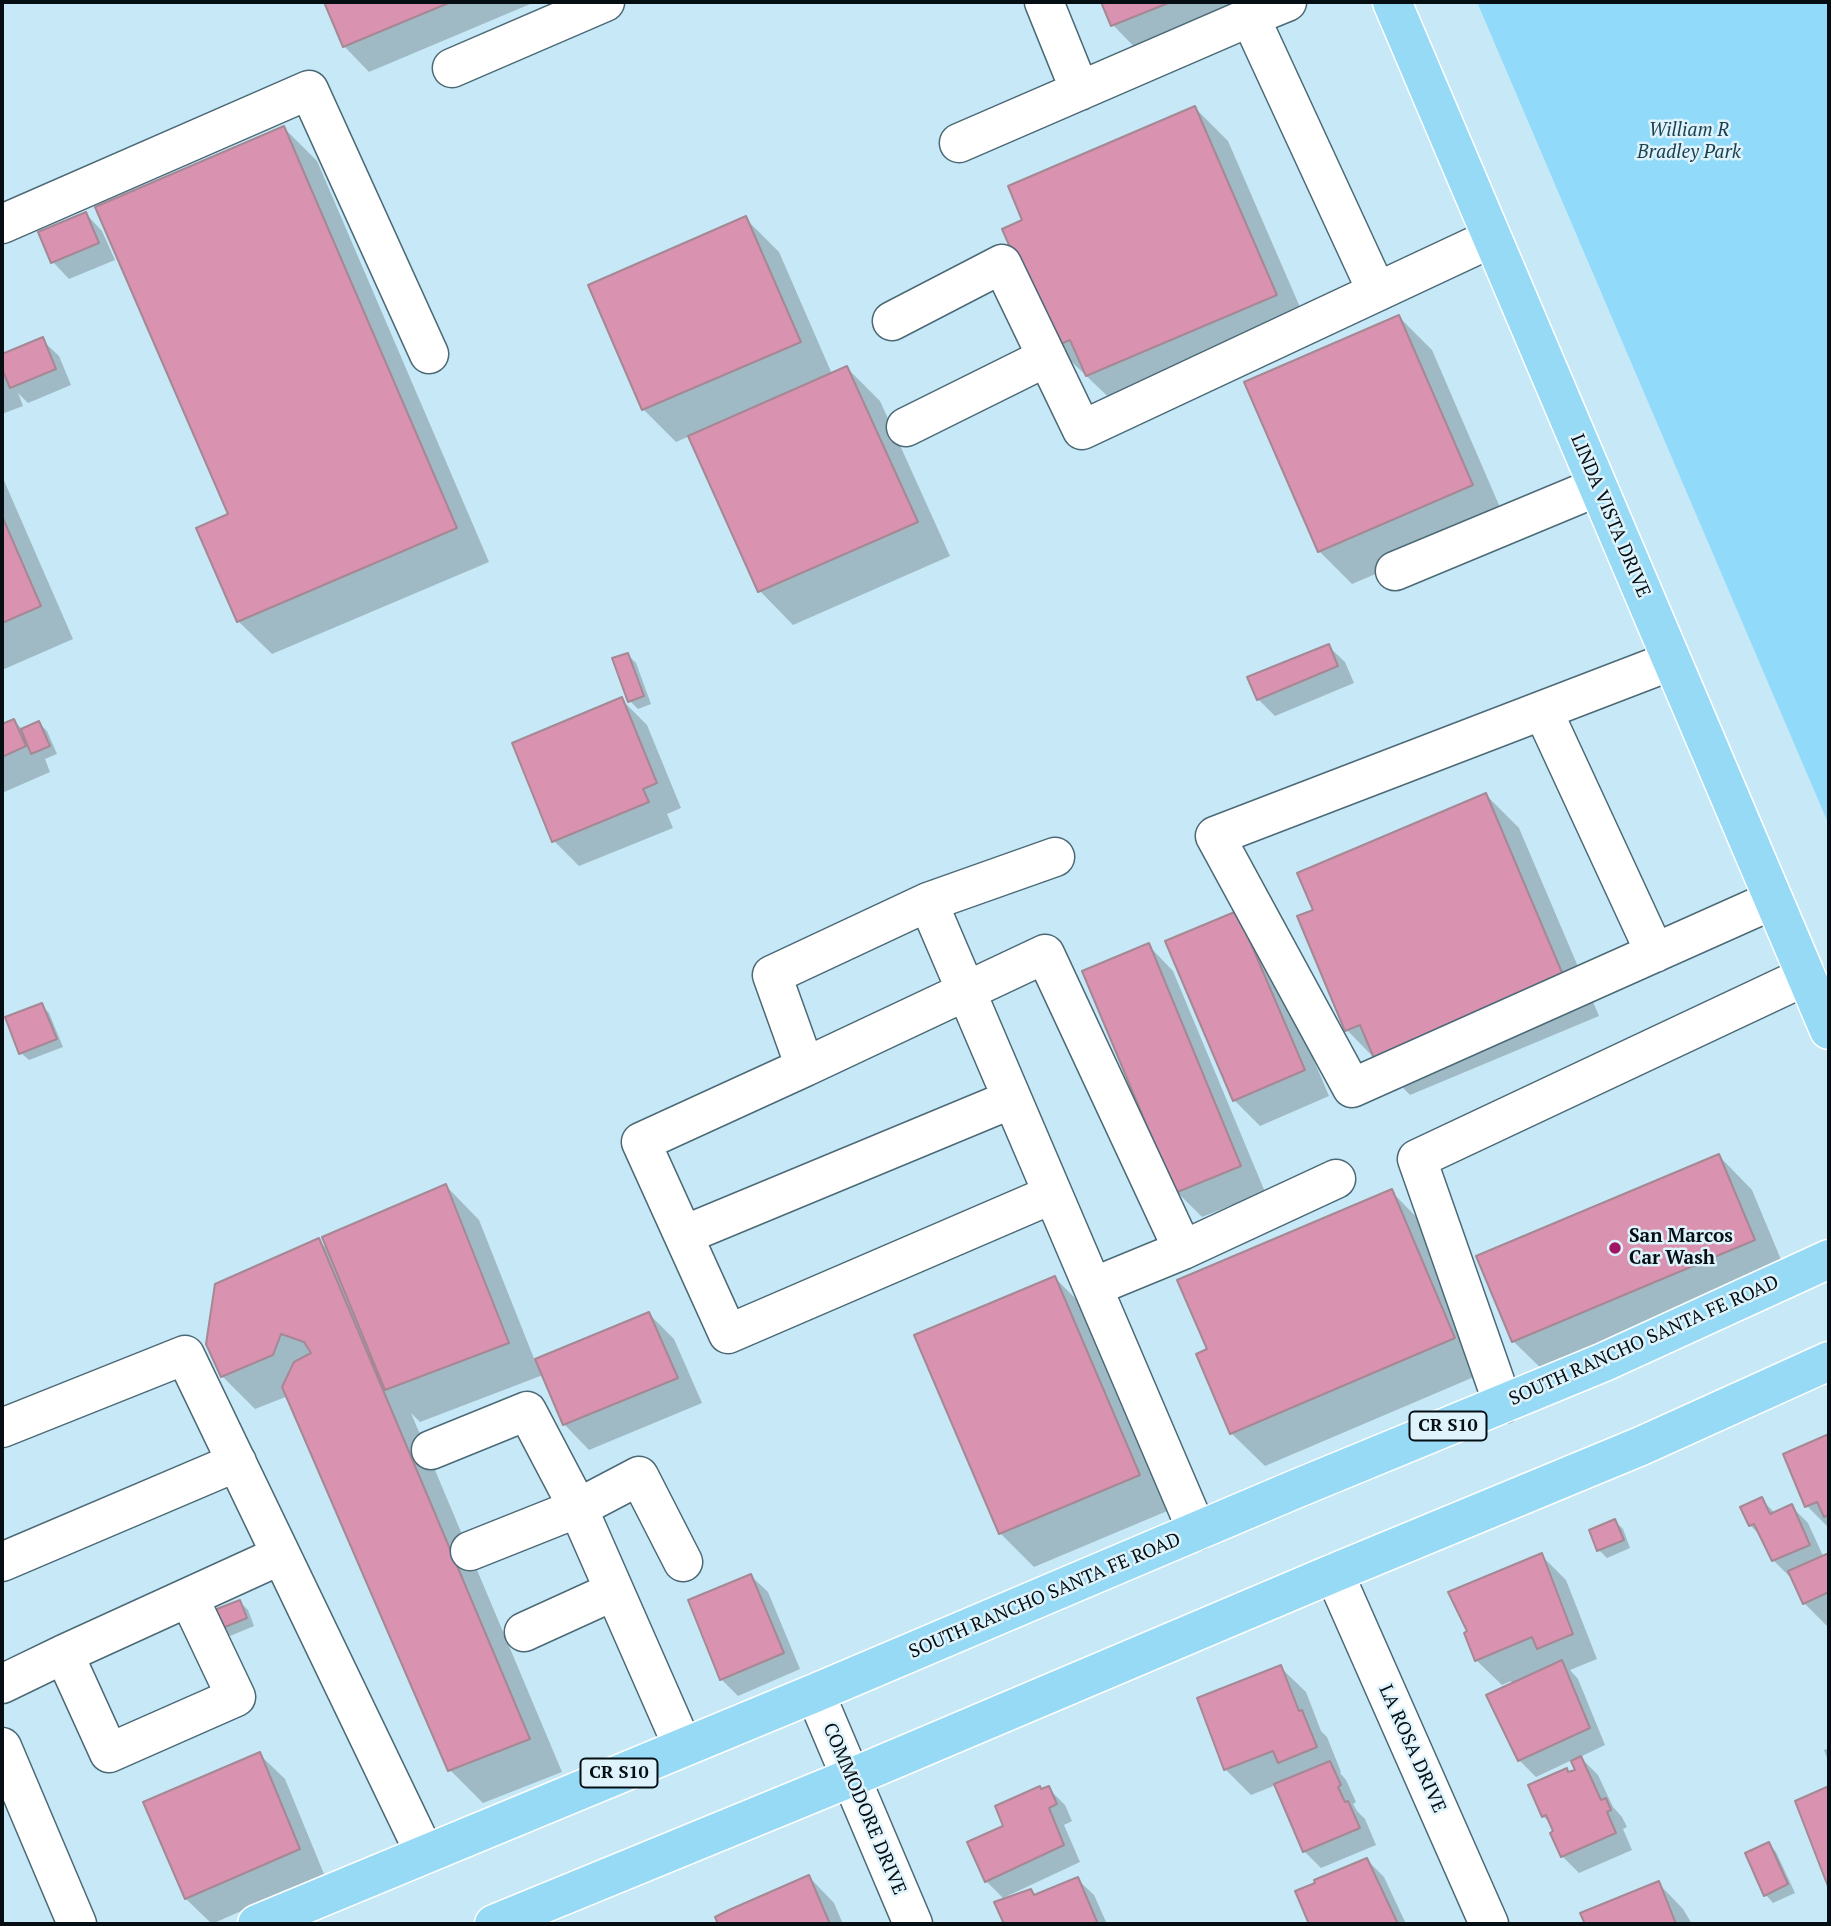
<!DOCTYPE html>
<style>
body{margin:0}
#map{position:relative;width:1831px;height:1926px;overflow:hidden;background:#c7e8f7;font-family:"PT Serif",serif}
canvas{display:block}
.frame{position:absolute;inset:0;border:4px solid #040e13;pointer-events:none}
</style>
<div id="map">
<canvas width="1831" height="1926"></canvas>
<div class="frame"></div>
</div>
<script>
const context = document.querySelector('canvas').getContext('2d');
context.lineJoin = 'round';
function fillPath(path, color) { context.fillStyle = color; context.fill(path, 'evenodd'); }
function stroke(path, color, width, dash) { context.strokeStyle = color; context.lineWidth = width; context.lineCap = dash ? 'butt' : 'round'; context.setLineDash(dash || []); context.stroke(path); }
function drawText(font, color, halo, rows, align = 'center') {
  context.font = font + ' "PT Serif",serif'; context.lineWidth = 5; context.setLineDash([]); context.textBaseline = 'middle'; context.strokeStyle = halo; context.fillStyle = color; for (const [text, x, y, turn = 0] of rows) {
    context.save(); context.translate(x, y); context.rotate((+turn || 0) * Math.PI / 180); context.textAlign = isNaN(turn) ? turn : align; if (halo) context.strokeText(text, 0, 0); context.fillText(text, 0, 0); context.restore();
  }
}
const green = new Path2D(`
 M 1477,2 L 1829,2 L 1829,825 Z`);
const shadow = new Path2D(`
 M 326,2 L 535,2 L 369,72 L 344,46 Z
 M 1103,2 L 1284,2 L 1146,59 L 1113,25 Z
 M 1195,108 L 1228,141 L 1309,328 L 1121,409 L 1055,346 L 1024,221 Z
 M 284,128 L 317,161 L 489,562 L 272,654 L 238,621 L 230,515 Z
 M 86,214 L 102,231 L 115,260 L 69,279 L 53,262 L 40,233 Z
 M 746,219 L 779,252 L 832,374 L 847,368 L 880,401 L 950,556 L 793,625 L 760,591 L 690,436 L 676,442 L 643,409 Z
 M 1399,317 L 1432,350 L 1505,519 L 1352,584 L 1319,551 Z
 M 42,340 L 59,356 L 71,385 L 28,403 L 18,393 L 23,406 L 2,414 L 2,369 L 5,371 L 2,356 Z
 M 2,476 L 73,639 L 2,670 Z
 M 1328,646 L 1345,662 L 1354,683 L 1275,716 L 1258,699 Z
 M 628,655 L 636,663 L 651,704 L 638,709 L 630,701 Z
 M 622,700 L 647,725 L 681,808 L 667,814 L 673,828 L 579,866 L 554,841 Z
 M 14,721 L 23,730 L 39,723 L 47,731 L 57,754 L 45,759 L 50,772 L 2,793 L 2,726 Z
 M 1486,795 L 1519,828 L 1599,1016 L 1410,1095 L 1347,1030 L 1315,911 Z
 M 1236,913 L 1262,938 L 1329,1096 L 1260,1126 L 1234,1100 Z
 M 1148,945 L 1173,971 L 1265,1192 L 1202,1217 L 1177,1192 Z
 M 41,1005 L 49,1013 L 63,1047 L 29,1060 L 21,1053 Z
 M 1719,1156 L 1752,1190 L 1787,1274 L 1547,1374 L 1513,1341 Z
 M 446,1186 L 479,1220 L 535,1361 L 649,1314 L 674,1339 L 702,1403 L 589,1450 L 564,1424 L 543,1375 L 420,1422 L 411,1413 L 562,1772 L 483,1803 L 450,1770 L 288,1396 L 255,1409 L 222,1376 L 318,1240 L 329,1251 Z
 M 1391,1191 L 1424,1225 L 1488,1371 L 1265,1466 L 1231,1433 L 1209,1350 Z
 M 1055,1278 L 1088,1311 L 1172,1509 L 1034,1567 L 1000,1533 L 917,1336 Z
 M 1829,1436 L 1829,1528 L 1807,1506 L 1785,1455 Z
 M 1761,1499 L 1776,1514 L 1792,1507 L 1808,1523 L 1824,1558 L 1829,1555 L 1829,1628 L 1804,1603 L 1792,1576 L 1790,1577 L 1773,1560 L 1763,1538 L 1750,1525 Z
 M 1615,1521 L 1623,1529 L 1630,1548 L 1607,1558 L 1599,1550 Z
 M 1541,1555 L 1566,1580 L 1597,1659 L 1570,1670 L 1578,1679 L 1605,1745 L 1580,1757 L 1598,1775 L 1613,1807 L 1622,1817 L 1627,1827 L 1623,1829 L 1632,1850 L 1579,1873 L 1562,1856 L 1552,1825 L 1543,1816 L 1530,1786 L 1566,1770 L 1570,1773 L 1577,1771 L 1572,1760 L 1536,1777 L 1519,1760 L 1512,1684 L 1511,1681 L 1502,1685 L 1476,1660 Z
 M 751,1576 L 768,1592 L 800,1669 L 738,1696 L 721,1679 Z
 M 240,1602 L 248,1610 L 254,1626 L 230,1636 L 222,1628 Z
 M 1280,1667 L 1306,1692 L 1321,1731 L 1327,1737 L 1341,1772 L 1340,1773 L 1346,1780 L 1356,1802 L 1353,1804 L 1357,1811 L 1365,1819 L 1376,1845 L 1321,1868 L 1304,1851 L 1276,1785 L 1251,1795 L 1226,1770 L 1199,1699 Z
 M 1829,1748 L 1829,1763 L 1824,1750 Z
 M 259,1754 L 285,1779 L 324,1874 L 212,1924 L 186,1899 L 145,1803 Z
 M 1048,1788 L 1065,1805 L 1072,1821 L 1064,1825 L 1080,1862 L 1003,1898 L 986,1881 L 1006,1827 L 1042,1791 Z
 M 1769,1844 L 1776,1852 L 1795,1893 L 1773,1903 L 1766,1895 Z
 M 1367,1860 L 1384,1877 L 1406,1924 L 1310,1924 L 1297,1892 Z
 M 809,1877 L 834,1903 L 843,1924 L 720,1924 L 718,1918 Z
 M 1077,1879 L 1094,1895 L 1107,1924 L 1005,1924 L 996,1903 L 1030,1891 L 1036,1896 Z
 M 1658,1883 L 1683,1909 L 1692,1924 L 1587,1924 L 1582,1914 Z`);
const building = new Path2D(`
 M 324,2 L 451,2 L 343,47 Z
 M 1101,2 L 1171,2 L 1111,26 Z
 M 1195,106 L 1277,295 L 1086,376 L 1070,340 L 1054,347 L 1002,229 L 1022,220 L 1008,186 Z
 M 284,126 L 457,528 L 237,622 L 196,528 L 228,514 L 95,207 Z
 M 86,212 L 99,243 L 51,263 L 38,232 Z
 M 746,216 L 801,342 L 642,410 L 588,285 Z
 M 1399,315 L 1473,485 L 1318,552 L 1244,382 Z
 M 43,337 L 56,369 L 10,388 L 2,369 L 2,354 Z
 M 847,366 L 918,522 L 758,592 L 688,436 Z
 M 2,516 L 41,606 L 2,623 Z
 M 1329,644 L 1338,666 L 1257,700 L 1247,677 Z
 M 628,653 L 644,696 L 628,702 L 612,658 Z
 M 622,697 L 657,783 L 643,789 L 649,802 L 552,842 L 512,743 Z
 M 14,719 L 26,746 L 2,757 L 2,724 Z
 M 39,721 L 50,746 L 31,754 L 21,729 Z
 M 1486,793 L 1566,982 L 1376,1063 L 1360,1025 L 1345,1031 L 1297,916 L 1313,910 L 1297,873 Z
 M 1237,911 L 1305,1070 L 1233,1101 L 1165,941 Z
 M 1149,943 L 1241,1166 L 1175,1193 L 1082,971 Z
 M 42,1003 L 57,1039 L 19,1054 L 5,1017 Z
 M 1719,1154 L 1755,1240 L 1512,1342 L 1476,1256 Z
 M 446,1184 L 509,1343 L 385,1390 L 322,1237 Z
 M 1392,1189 L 1455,1338 L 1230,1434 L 1196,1354 L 1207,1349 L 1177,1280 Z
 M 319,1238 L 530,1739 L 448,1771 L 282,1387 L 294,1362 L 311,1353 L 304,1342 L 281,1334 L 273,1355 L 221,1377 L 206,1344 L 215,1284 Z
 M 1055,1276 L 1140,1475 L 999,1534 L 914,1335 Z
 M 649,1312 L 678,1378 L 563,1425 L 535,1359 Z
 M 1829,1434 L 1829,1515 L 1824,1517 L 1817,1502 L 1805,1507 L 1783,1454 Z
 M 1762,1497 L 1770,1514 L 1792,1504 L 1810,1545 L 1772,1561 L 1754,1524 L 1749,1526 L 1740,1507 Z
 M 1615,1519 L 1624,1540 L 1597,1551 L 1589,1530 Z
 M 1542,1553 L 1573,1634 L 1537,1649 L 1532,1637 L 1475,1661 L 1464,1633 L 1467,1631 L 1448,1592 Z
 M 1829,1553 L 1829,1592 L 1803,1604 L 1788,1571 Z
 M 751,1574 L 784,1653 L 720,1680 L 688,1600 Z
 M 240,1600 L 247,1618 L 220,1629 L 214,1610 Z
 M 1562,1660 L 1590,1728 L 1518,1761 L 1486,1695 Z
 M 1281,1665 L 1299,1711 L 1302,1710 L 1317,1747 L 1278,1763 L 1273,1751 L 1224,1770 L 1197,1698 Z
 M 260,1752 L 300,1849 L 185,1899 L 143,1802 Z
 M 1581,1756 L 1601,1800 L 1606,1798 L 1611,1810 L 1607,1812 L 1616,1833 L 1561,1857 L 1550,1833 L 1553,1831 L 1546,1815 L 1542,1817 L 1528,1785 L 1567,1768 L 1568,1772 L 1575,1770 L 1571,1761 Z
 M 1330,1761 L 1341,1785 L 1338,1787 L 1345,1802 L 1348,1801 L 1360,1828 L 1303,1852 L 1274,1784 Z
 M 1040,1786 L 1041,1789 L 1049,1786 L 1057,1804 L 1049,1808 L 1064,1845 L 985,1882 L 967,1842 L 1003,1826 L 995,1806 Z
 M 1829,1786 L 1829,1889 L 1795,1801 Z
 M 1769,1842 L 1788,1884 L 1764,1896 L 1745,1853 Z
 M 1367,1858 L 1398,1924 L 1309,1924 L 1295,1891 L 1315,1883 L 1314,1880 Z
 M 809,1875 L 830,1924 L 718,1924 L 715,1917 L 729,1910 Z
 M 1078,1877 L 1098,1924 L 1004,1924 L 994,1902 L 1031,1889 L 1034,1895 Z
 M 1659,1881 L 1676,1924 L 1585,1924 L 1580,1913 Z`);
const minor = new Path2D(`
 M 1044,2 L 1080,91
 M 1250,17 L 1287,2
 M 452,68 L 605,2
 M 959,143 L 1250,17 L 1377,292
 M 2,224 L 309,90 L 429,354
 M 892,321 L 1002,264 L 1082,430 L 1492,238
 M 906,427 L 1047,357
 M 1395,571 L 1597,487
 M 1671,661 L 1215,836 L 1352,1088 L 1773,900
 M 1543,711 L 1655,953
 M 928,902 L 1055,857
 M 805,1067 L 1045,954 L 1183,1250 L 1093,1287
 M 1053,1194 L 728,1334 L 641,1142 L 805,1067 L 772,975 L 928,902 L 1197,1531
 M 684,1235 L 1012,1099
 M 1183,1250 L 1336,1179
 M 1503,1404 L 1417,1159 L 1806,976
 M 2,1428 L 185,1355 L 425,1854
 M 431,1450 L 527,1411 L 578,1508 L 470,1551
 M 2,1562 L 237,1462
 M 1334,1573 L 1489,1924
 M 189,1598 L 236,1697 L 109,1753 L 64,1654 L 281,1555
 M 524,1632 L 614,1591
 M 2,1684 L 64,1654
 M 815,1693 L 913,1924
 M 2,1747 L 77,1924
 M 683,1747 L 578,1508 L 639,1476 L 683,1562`);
const major = new Path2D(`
 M 1392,2 L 1829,1030
 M 257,1924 L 815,1693 L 1298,1488 L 1604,1362 L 1829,1259
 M 494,1924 L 850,1778 L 1334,1573 L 1641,1446 L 1829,1361`);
const markers = [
 [1615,1248,7,"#9f1663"]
];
const shields = [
 [1448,1426,77],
 [619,1773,77]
];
const shieldNames = [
 ["CR S10",1448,1426],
 ["CR S10",619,1773]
];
const parkNames = [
 ["William R",1689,131],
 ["Bradley Park",1689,153]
];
const streetNames = [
 ["LINDA VISTA DRIVE",1610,516,67],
 ["SOUTH RANCHO SANTA FE ROAD",1644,1341,-24],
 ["SOUTH RANCHO SANTA FE ROAD",1045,1596,-23],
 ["LA ROSA DRIVE",1412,1749,66],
 ["COMMODORE DRIVE",864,1809,67]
];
const poiNames = [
 ["San Marcos",1629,1237],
 ["Car Wash",1629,1259]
];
fillPath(green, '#91dafa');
fillPath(shadow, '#0003');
fillPath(building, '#d992af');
stroke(building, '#a68894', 2);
stroke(minor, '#4c6976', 41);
stroke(major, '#fff', 41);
stroke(minor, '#fff', 38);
stroke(major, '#97daf6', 38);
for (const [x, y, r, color] of markers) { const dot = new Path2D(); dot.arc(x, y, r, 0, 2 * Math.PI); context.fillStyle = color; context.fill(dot); stroke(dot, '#dff3fc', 2.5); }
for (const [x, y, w] of shields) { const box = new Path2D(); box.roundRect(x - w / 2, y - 14.5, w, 29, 5); context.fillStyle = '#dff3fc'; context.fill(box); stroke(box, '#040e13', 2); }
drawText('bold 18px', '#040e13', null, shieldNames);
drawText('italic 19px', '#1a3f4e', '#dff3fc', parkNames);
drawText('19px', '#040e13', '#dff3fc', streetNames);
drawText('bold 19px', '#040e13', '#dff3fc', poiNames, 'left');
</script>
